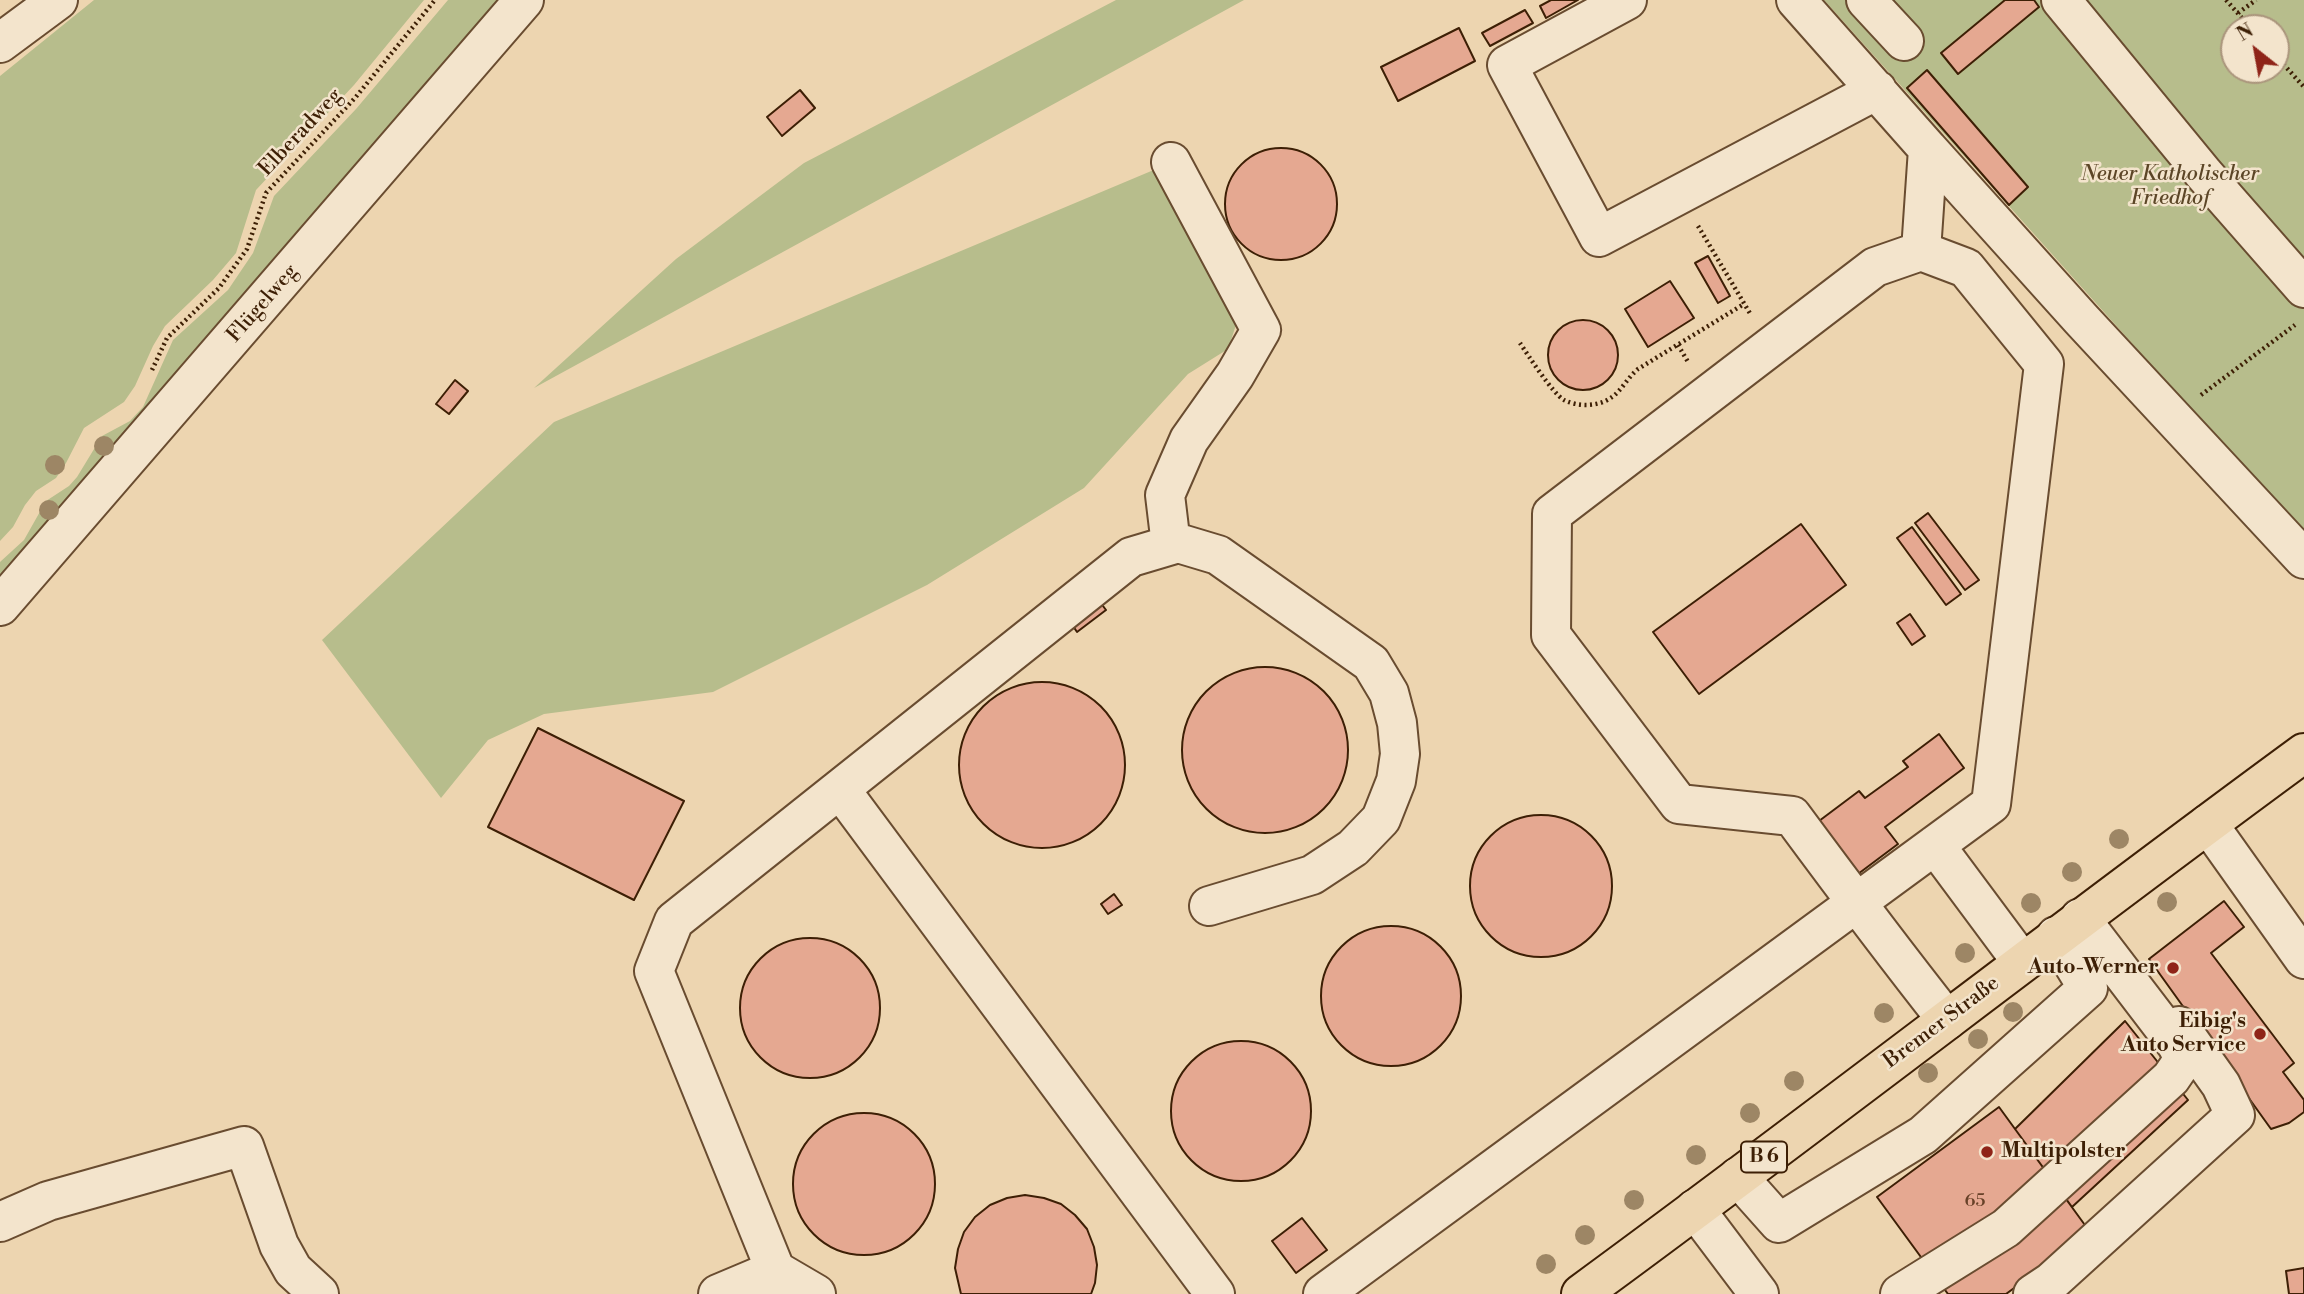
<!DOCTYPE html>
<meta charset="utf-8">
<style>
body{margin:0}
#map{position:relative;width:2304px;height:1294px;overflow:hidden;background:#edd5b0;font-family:"Libre Bodoni",serif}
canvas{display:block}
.north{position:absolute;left:2220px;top:14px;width:70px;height:70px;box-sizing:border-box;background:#f3e4cc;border:2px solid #aa957c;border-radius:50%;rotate:329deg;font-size:19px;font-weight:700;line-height:28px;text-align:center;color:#3d1f05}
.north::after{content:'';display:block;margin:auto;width:24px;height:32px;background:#8f2418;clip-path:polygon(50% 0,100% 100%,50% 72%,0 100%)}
</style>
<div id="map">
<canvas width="2304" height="1294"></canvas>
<div class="north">N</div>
</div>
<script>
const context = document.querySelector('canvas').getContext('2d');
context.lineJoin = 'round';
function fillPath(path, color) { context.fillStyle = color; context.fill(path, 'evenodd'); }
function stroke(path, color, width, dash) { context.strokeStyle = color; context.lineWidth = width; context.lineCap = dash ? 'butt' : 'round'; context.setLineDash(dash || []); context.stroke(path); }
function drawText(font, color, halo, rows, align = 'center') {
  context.font = font + ' "Libre Bodoni",serif'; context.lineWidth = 5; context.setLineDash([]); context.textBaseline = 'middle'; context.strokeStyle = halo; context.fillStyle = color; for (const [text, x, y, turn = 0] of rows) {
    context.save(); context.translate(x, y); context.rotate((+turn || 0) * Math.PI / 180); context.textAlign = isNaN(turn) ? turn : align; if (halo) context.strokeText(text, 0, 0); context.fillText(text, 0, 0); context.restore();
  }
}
const green = new Path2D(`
 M 94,0 L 424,0 L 354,85 L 256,190 L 236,253 L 213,280 L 165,326 L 153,346 L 135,386 L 124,402 L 84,428 L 66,463 L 56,478 L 36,491 L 25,505 L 13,527 L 0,541 L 0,76 Z
 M 448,0 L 497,0 L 0,579 L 0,562 L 24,540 L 46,501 L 69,486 L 77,477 L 102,436 L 130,421 L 143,407 L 173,340 L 228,290 L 253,253 L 274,196 L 356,109 Z
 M 1116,0 L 1244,0 L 534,388 L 676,259 L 804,163 Z
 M 1824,0 L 2304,0 L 2304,535 ZM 2234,28 L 2276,28 L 2276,70 L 2234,70 Z
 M 1156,169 L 1236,325 L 1228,349 L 1188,374 L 1084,488 L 927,585 L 713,692 L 544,714 L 488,740 L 441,798 L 322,640 L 554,422 Z`);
const building = new Path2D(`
 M 1551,0 L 1578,0 L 1546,18 L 1540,6 Z
 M 2005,0 L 2034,0 L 2039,7 L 1958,74 L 1941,53 Z
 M 1525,10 L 1533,23 L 1490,46 L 1482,33 Z
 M 1459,28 L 1475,61 L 1398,101 L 1381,67 Z
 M 1927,70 L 2028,187 L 2009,205 L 1907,88 Z
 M 800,90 L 815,108 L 782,136 L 767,117 Z
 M1225 204a56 56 0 1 1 112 0a56 56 0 1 1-112 0Z
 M 1708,256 L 1730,296 L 1718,303 L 1695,263 Z
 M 1670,281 L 1694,318 L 1648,347 L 1625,309 Z
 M1548 355a35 35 0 1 1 70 0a35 35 0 1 1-70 0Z
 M 455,380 L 468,391 L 449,414 L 436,404 Z
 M 1928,513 L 1979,580 L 1965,590 L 1915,523 Z
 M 1801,524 L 1846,585 L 1699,694 L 1653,632 Z
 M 1912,527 L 1961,594 L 1946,605 L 1897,538 Z
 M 1100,602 L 1106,610 L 1077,632 L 1071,623 Z
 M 1910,614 L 1925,636 L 1912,645 L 1897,623 Z
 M1182 750a83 83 0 1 1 166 0a83 83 0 1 1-166 0Z
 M959 765a83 83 0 1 1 166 0a83 83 0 1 1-166 0Z
 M 538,728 L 684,801 L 634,900 L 488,827 Z
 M 1939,734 L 1964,768 L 1885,827 L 1898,844 L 1858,874 L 1819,821 L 1859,791 L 1865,798 L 1908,767 L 1903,761 Z
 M1470 886a71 71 0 1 1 142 0a71 71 0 1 1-142 0Z
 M 1114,894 L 1122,905 L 1108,914 L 1101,904 Z
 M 2224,901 L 2244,927 L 2211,953 L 2294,1063 L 2283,1072 L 2304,1100 L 2304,1112 L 2289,1123 L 2271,1129 L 2149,959 Z
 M1321 996a70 70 0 1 1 140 0a70 70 0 1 1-140 0Z
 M740 1008a70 70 0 1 1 140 0a70 70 0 1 1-140 0Z
 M 2125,1021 L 2188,1100 L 2072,1207 L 2015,1129 Z
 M1171 1111a70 70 0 1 1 140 0a70 70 0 1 1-140 0Z
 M 1999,1107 L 2090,1232 L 2006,1294 L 1948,1294 L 1877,1197 Z
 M793 1184a71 71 0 1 1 142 0a71 71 0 1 1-142 0Z
 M 1025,1195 L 1044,1198 L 1061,1204 L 1075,1215 L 1087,1229 L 1094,1247 L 1097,1265 L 1095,1283 L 1091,1294 L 961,1294 L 955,1268 L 958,1249 L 964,1232 L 975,1217 L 990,1205 L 1007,1198 Z
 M 1302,1218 L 1327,1250 L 1296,1273 L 1272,1241 Z
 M 2304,1268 L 2304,1294 L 2289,1294 L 2286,1271 Z`);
const path = new Path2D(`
 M 2226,0 L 2251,28
 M 2238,13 L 2256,0
 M 2276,56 L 2304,87
 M 1698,226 L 1751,315
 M 1520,343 C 1528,355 1553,394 1564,400 C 1578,407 1599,407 1612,397 C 1622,390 1628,377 1638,369 L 1744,304
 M 1678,345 L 1688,362
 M 152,370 L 167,338 L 219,288 L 247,249 L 266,193 L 355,98 L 435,0
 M 2201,395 L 2295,325`);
const minor = new Path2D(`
 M 1627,0 L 1507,65 L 1599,237 L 1877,90
 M 1796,0 L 1928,149 L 1921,251
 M 1866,0 L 1904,41
 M 2061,0 L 2204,174 L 2304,288
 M 0,43 L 58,0
 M 1928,149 L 2081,319 L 2304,559
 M 1171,545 L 1165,495 L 1189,440 L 1235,375 L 1261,330 L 1171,162
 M 0,606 L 524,0
 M 840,789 L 1215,1294
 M 2208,824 L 2304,959
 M 1935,845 L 2022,962
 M 1738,1177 L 1779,1223 L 1923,1135 L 2088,988 L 2056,936
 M 1695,1209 L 1759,1294
 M 0,1222 L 48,1201 L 244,1146 L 279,1245 L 293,1270 L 319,1294
 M 718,1294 L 775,1270 L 816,1294
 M 785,1294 L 654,971 L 674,921 L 1131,557 L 1178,543 L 1218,555 L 1371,663 L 1389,693 L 1397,723 L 1400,754 L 1396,781 L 1381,819 L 1353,848 L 1312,875 L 1209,906
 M 1323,1294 L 1856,903 L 1991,804 L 2044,364 L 1966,268 L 1921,251 L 1875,267 L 1552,514 L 1551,635 L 1679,804 L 1792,816 C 1843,885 1894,953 1947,1020
 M 1900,1294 L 2006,1228 L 2171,1078 L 2184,1059 L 2177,1045 L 2080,918
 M 2033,1294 L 2051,1282 L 2235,1115 L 2221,1085 L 2179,1026`);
const major = new Path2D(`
 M 1581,1294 C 1824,1116 2061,931 2304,753`);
const trees = [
 [104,446],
 [55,465],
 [49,510],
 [2119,839],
 [2072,872],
 [2167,902],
 [2031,903],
 [1965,953],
 [2013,1012],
 [1884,1013],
 [1978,1039],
 [1928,1073],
 [1794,1081],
 [1750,1113],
 [1696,1155],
 [1634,1200],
 [1585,1235],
 [1546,1264]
];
const markers = [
 [2173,968,7,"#8f2418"],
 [2260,1034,7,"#8f2418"],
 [1987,1152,7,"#8f2418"]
];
const numberNames = [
 ["65",1975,1202]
];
const shields = [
 [1764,1157,46]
];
const shieldNames = [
 ["B 6",1764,1157]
];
const streetNames = [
 ["Elberadweg",301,133,-47],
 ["Flügelweg",263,304,-49],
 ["Bremer Straße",1942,1023,-37]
];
const parkNames = [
 ["Neuer Katholischer",2170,175],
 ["Friedhof",2170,199]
];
const poiNames = [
 ["Auto-Werner",2159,968],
 ["Eibig's",2246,1022],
 ["Auto Service",2246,1046],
 ["Multipolster",2001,1152,"left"]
];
fillPath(green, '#b7bd8c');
fillPath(building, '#e5a891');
stroke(building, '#3d1f05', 2);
stroke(minor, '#694c30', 42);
stroke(major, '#3d1f05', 42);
stroke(path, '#3d1f05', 4.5, [2, 3.5]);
stroke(minor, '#f3e4cc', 38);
stroke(major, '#edd5b0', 38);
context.fillStyle = '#9d8665';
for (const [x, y] of trees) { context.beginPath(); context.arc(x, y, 10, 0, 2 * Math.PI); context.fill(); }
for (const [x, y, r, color] of markers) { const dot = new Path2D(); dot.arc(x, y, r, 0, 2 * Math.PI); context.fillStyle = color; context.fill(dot); stroke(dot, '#f3e4cc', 2.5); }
drawText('18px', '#674128', null, numberNames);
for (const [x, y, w] of shields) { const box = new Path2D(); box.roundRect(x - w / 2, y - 15.5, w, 31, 5); context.fillStyle = '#f3e4cc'; context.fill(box); stroke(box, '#3d1f05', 2); }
drawText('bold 19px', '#3d1f05', null, shieldNames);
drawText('21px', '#3d1f05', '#f3e4cc', streetNames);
drawText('italic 21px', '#5c4627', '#f3e4cc', parkNames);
drawText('bold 21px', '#3d1f05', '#f3e4cc', poiNames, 'right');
</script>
